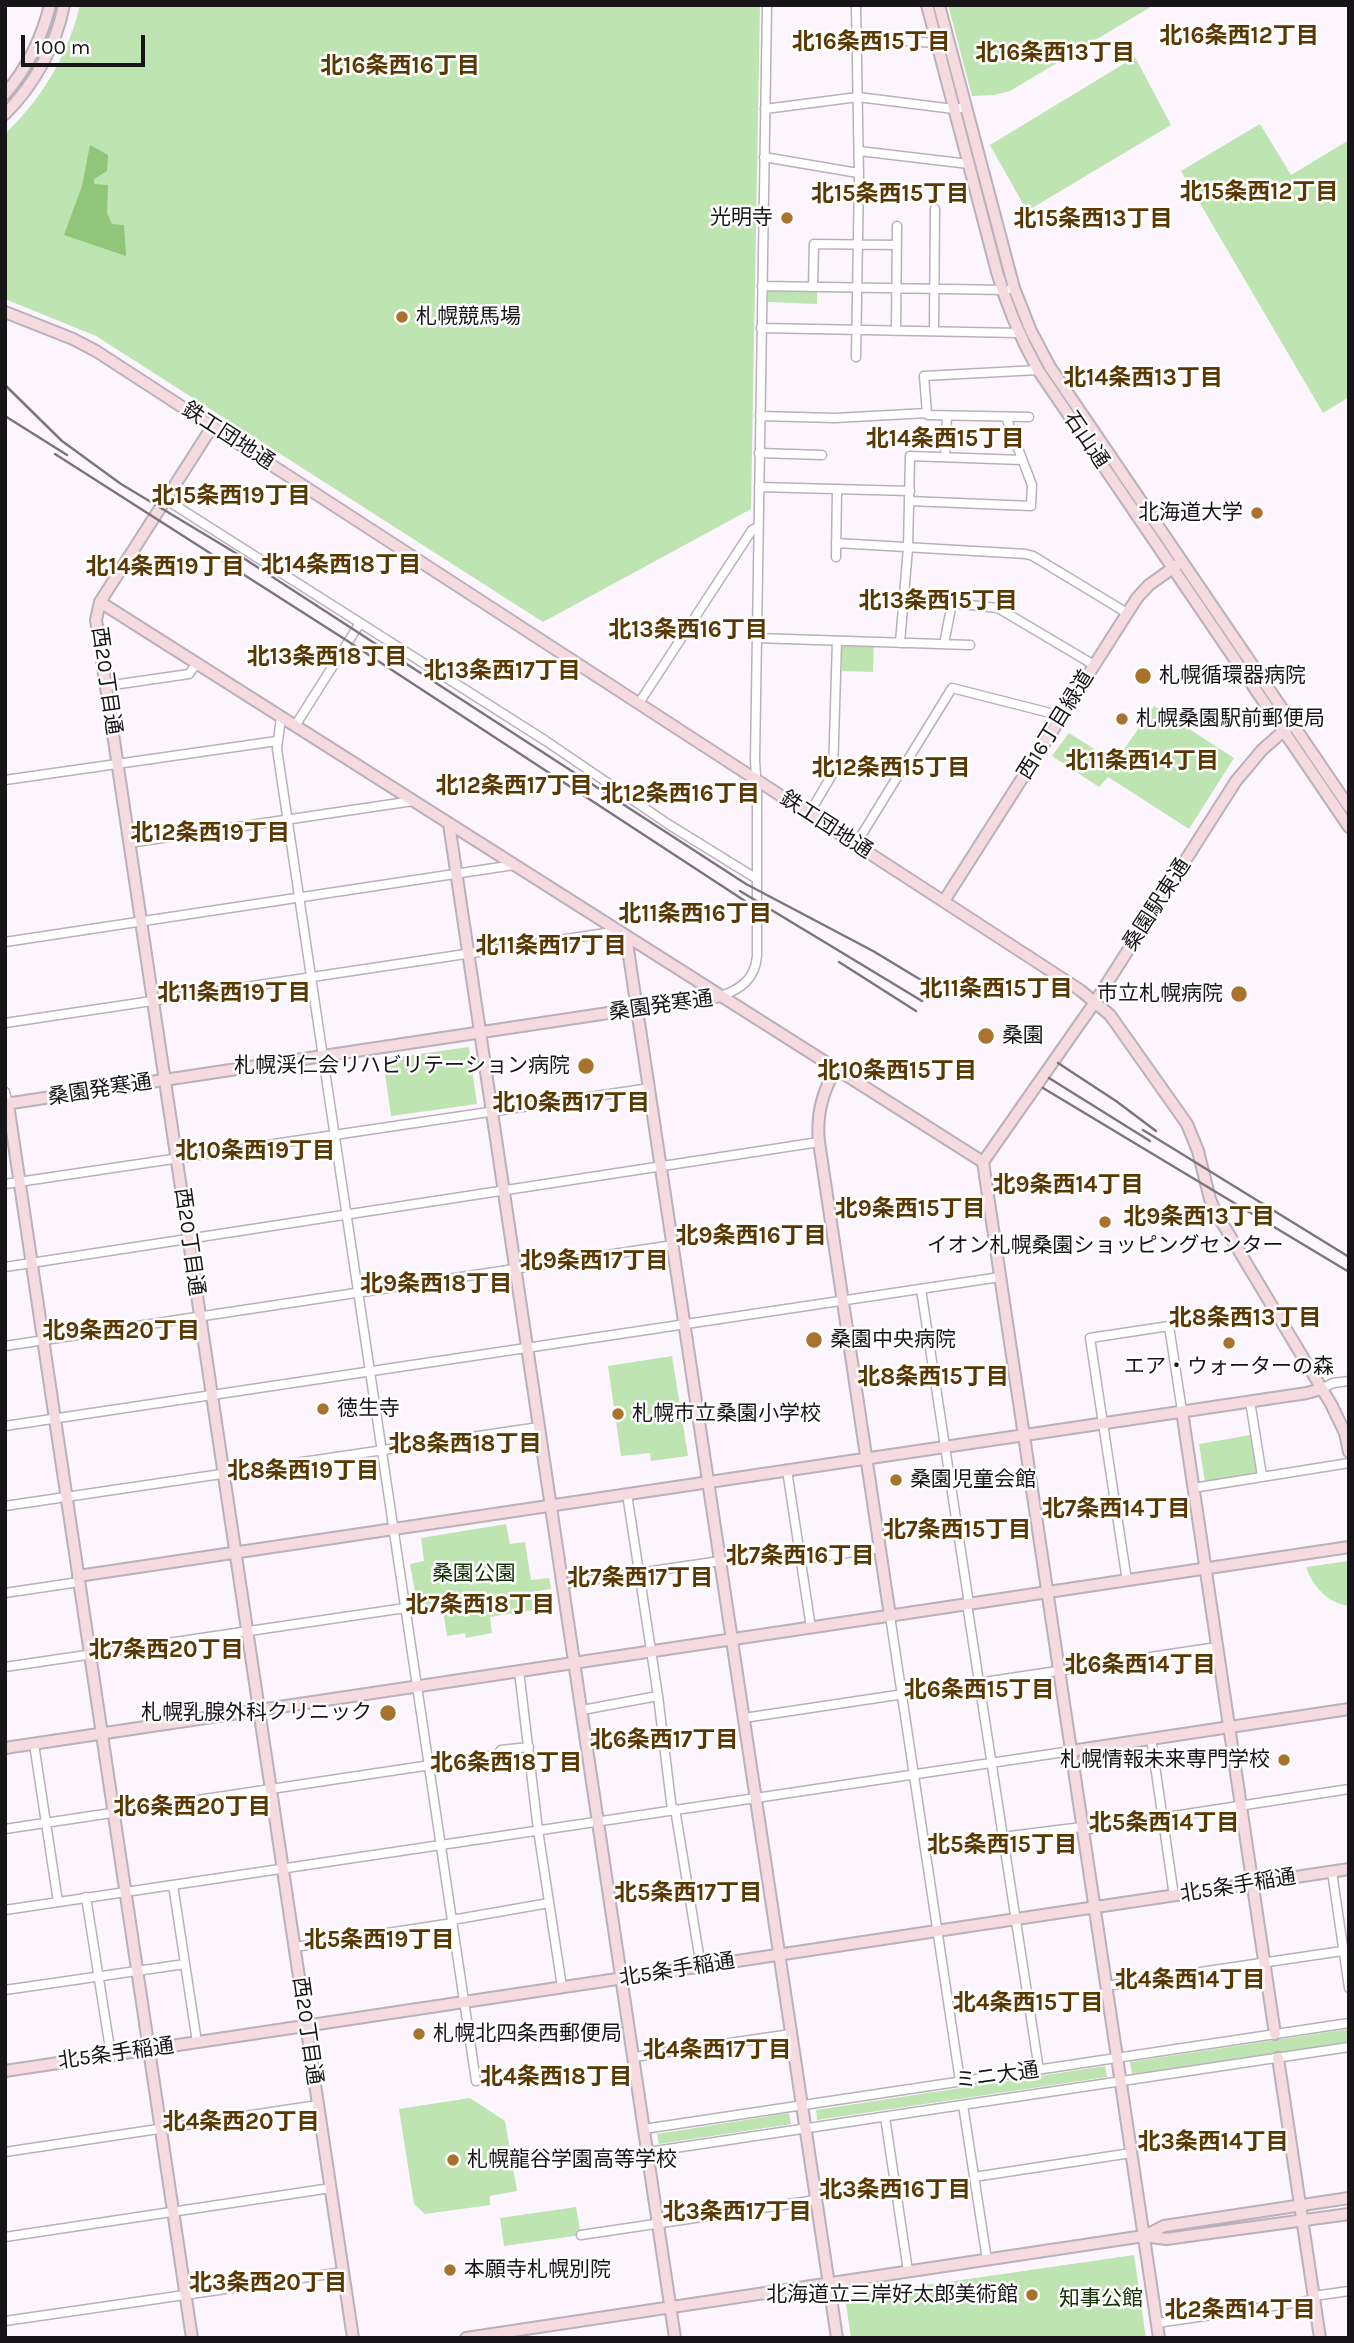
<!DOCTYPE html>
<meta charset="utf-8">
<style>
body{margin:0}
#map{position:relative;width:1354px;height:2343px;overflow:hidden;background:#fcf5fe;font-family:Karla,sans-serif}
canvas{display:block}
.frame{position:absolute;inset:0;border:7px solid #181519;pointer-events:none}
.scale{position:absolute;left:21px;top:35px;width:124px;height:32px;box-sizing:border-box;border:4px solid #181519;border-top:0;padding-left:9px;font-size:21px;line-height:24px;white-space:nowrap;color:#181519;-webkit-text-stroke:5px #fff;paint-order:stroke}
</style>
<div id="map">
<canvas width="1354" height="2343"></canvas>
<div class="frame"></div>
<div class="scale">100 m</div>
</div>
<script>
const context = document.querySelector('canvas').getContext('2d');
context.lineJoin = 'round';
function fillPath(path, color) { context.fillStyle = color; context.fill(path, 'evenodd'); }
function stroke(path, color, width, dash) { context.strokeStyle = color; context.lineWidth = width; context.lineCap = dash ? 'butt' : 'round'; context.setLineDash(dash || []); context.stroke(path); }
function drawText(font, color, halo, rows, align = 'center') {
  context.font = font + ' Karla,"Noto Sans JP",sans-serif'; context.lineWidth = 5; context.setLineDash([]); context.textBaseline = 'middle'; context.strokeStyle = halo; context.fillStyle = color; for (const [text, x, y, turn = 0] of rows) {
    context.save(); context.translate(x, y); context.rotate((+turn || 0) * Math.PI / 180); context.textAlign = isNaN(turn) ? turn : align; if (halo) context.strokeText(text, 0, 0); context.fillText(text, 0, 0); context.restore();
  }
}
const green = new Path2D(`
 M 80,5 L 760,5 L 751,509 L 543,622 L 96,336 L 5,299 L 5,134 C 42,98 68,56 80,5 Z
 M 948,5 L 1154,5 L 1010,91 L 994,95 L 972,96 Z
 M 1135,57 L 1171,125 L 1027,211 L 990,145 Z
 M 1260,124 L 1291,175 L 1349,140 L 1349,397 L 1323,413 L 1181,171 Z
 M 768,291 L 817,292 L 817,304 L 768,302 Z
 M 844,645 L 874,645 L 873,672 L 842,671 L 842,647 Z
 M 1154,706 L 1234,758 L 1189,829 L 1108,777 L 1099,787 L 1052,756 L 1069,733 L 1115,762 Z
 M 469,1047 L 477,1104 L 391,1116 L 383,1059 Z
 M 672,1356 L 688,1456 L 651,1461 L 650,1453 L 621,1456 L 608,1366 Z
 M 1250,1435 L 1256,1471 L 1254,1474 L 1205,1482 L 1199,1444 Z
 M 506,1524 L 510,1544 L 525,1542 L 531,1580 L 549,1578 L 551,1589 L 531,1592 L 533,1610 L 490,1617 L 492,1633 L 466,1638 L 465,1633 L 447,1636 L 442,1605 L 418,1609 L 410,1564 L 424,1561 L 421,1538 Z
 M 1349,1561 L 1349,1606 C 1327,1603 1313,1586 1306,1567 Z
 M 1349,2029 L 1349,2042 L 1132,2074 L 1130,2062 Z
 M 1105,2066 L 1107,2077 L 817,2120 L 816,2110 Z
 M 470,2098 L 505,2121 L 517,2191 L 490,2196 L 490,2205 L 425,2214 L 414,2204 L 399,2109 Z
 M 789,2113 L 791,2124 L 659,2144 L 657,2134 Z
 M 576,2207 L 581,2235 L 504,2246 L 500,2218 Z
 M 1134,2255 L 1146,2338 L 851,2338 L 846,2304 L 851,2296 Z`);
const forest = new Path2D(`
 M 90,145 L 108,155 L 107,171 L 94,179 L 94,184 L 108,185 L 107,213 L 112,224 L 124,225 L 126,256 L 64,235 L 82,186 Z`);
const street = new Path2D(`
 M 856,5 L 859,178 L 856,357
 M 856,38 L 937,43
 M 765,109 L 858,97 L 954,109 L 966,107
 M 859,151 L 969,164
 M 764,157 L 858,173
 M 762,286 L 1007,290
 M 813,287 L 814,244 L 896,245
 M 761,328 L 1019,333
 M 896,331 L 897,226
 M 934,331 L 935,209
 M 927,413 L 924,376 L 1038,370
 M 760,416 L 835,418 L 927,413 L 928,415 L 1029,417
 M 759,453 L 822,455
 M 945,457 L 947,416
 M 759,487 L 910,491
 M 165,499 L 546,741 L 668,824 L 757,879
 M 909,501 L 1031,506 L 1032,485 L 1006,417
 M 836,543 L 1026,554 L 1033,556 L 1127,613
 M 836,557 L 837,489
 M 756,638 L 970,645
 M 900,643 L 908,548 L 910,456 L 1022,460
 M 944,644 L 952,603 L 998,608 L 1094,665
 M 106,686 L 189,674 L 196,664
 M 639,703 L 752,530 L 758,527
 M 281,717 L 277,749 L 476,2081
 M 295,726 L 360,623
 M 5,780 L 277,741
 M 809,814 L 833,773 L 837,641
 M 129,843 L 413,801
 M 856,844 L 952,688 L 1062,716
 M 5,942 L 514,865
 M 721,996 C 741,989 755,979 757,956 L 757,793 L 755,760 L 767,5
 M 5,1023 L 619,931
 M 5,1092 L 8,1104
 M 5,1184 L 650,1088
 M 5,1267 L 819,1142
 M 921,1289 L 969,1604
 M 5,1346 L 673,1245
 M 1321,1389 L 1333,1383 L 1349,1381
 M 1250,1401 L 1262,1476
 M 5,1426 L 1000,1277
 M 787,1470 L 811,1628
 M 1193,1488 L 1349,1463
 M 627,1494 L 658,1696 L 672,1810
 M 5,1506 L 539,1427
 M 801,1560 L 880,1548
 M 1127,1581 L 1090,1338 L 1169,1326 L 1182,1411
 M 563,1584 L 720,1561
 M 5,1593 L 79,1582
 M 967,1604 L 1039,2070
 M 890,1616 L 960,2081
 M 5,1667 L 405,1608
 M 519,1671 L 538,1830 L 562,1987
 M 582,1710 L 658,1696
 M 744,1718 L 1217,1647
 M 1151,1738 L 1174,1896
 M 34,1744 L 58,1902
 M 675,1809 L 701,1967
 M 5,1829 L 497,1755 L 501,1750 L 529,1747
 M 1083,1830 L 1349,1789
 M 1002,1837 L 1082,1827
 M 1332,1872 L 1349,1988
 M 173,1885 L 197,2042
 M 86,1897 L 111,2055
 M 5,1910 L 1071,1751
 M 452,1920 L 549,1903
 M 295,1947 L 453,1923
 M 1106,1986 L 1349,1950
 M 5,1990 L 185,1964
 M 634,2057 L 791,2034
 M 963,2105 L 987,2260
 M 885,2117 L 908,2271
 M 644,2129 L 1349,2023
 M 5,2152 L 318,2105
 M 648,2152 L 1349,2047
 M 974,2177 L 1131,2153
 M 581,2235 L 816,2200
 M 5,2237 L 331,2188
 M 1314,2296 L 1349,2291
 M 5,2321 L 343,2272
 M 1157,2323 L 1314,2300`);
const secondary = new Path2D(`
 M 927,5 L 997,272 C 1007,307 1021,339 1038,370 L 1349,827
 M 939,5 L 1014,288 L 1031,331 L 1050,367 L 1349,807
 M 5,94 C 27,68 42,38 50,5
 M 5,114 C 34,85 56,46 64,5
 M 5,312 L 73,339 L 96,351 L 1080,990 L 1110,1015 L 1187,1124 L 1198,1151 L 1210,1199 L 1215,1211 L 1331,1404 L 1345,1433 L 1349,1452
 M 212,427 L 100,602 L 96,620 L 353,2338
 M 100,602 L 983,1162 L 1159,2338
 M 449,824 L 675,2338
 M 944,901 L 1137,598 L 1149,585 L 1177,565
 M 626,936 L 837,2338
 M 836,1069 C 822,1092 816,1115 819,1142 L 890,1616
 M 5,1104 L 721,996
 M 8,1104 L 192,2338
 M 983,1162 L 1095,1002 L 1236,781 L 1262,750 L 1288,727
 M 1182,1411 L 1275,2034
 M 78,1576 L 1307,1393 L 1321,1389
 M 5,1748 L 1349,1547
 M 1071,1751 L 1349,1709
 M 1278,2058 L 1320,2338
 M 5,2071 L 1349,1869
 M 1144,2236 L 1164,2226 L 1349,2198
 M 466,2338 L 1144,2236 L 1166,2239 L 1349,2214`);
const rail = new Path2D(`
 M 5,385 L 62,441 L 121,484 L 234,552 L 746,884 L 873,951 L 931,986
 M 5,416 L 67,455
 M 55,454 L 346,640 L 745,901
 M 740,891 L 922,1001
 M 839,962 L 916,1011
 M 1058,1063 L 1116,1101 L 1156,1131
 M 1049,1078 L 1150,1141
 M 1043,1088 L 1349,1272
 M 1143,1130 L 1349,1257`);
const markers = [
 [787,218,7,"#a9732e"],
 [402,317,7,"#a9732e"],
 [1257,513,7,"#a9732e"],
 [1143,676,9,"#a9732e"],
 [1122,719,7,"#a9732e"],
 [1239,994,9,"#a9732e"],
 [986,1036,9,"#a9732e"],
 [586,1066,9,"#a9732e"],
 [1105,1222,7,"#a9732e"],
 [814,1340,9,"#a9732e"],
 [1229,1343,7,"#a9732e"],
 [323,1409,7,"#a9732e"],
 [618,1414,7,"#a9732e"],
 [896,1480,7,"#a9732e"],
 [388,1713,9,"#a9732e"],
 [1284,1760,7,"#a9732e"],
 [419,2034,7,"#a9732e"],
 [453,2160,7,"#a9732e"],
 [450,2270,7,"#a9732e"],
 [1032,2295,7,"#a9732e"]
];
const poiNames = [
 ["光明寺",773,218,"right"],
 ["札幌競馬場",416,317],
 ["北海道大学",1243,513,"right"],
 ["札幌循環器病院",1159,676],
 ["札幌桑園駅前郵便局",1136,719],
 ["市立札幌病院",1223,994,"right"],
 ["桑園",1002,1036],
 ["札幌渓仁会リハビリテーション病院",570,1066,"right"],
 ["イオン札幌桑園ショッピングセンター",1105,1246,"center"],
 ["桑園中央病院",830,1340],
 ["エア・ウォーターの森",1229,1367,"center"],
 ["徳生寺",337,1409],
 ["札幌市立桑園小学校",632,1414],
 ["桑園児童会館",910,1480],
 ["札幌乳腺外科クリニック",372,1713,"right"],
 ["札幌情報未来専門学校",1270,1760,"right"],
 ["札幌北四条西郵便局",433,2034],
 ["札幌龍谷学園高等学校",467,2160],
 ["本願寺札幌別院",464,2270],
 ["北海道立三岸好太郎美術館",1018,2295,"right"]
];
const streetNames = [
 ["鉄工団地通",228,436,33],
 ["石山通",1086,440,56],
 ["西20丁目通",106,681,82],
 ["西16丁目緑道",1056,725,-58],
 ["鉄工団地通",826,825,33],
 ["桑園駅東通",1157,905,-57],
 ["桑園発寒通",661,1006,-8],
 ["桑園発寒通",100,1090,-9],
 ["西20丁目通",189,1242,82],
 ["北5条手稲通",1238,1886,-9],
 ["北5条手稲通",677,1970,-9],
 ["西20丁目通",307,2031,82],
 ["北5条手稲通",116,2054,-8],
 ["ミニ大通",997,2076,-8]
];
const parkNames = [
 ["桑園公園",474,1574],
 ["知事公館",1101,2299]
];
const neighbourhoodNames = [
 ["北16条西12丁目",1239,36],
 ["北16条西15丁目",871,42],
 ["北16条西13丁目",1055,53],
 ["北16条西16丁目",400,66],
 ["北15条西12丁目",1259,192],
 ["北15条西15丁目",890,194],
 ["北15条西13丁目",1093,219],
 ["北14条西13丁目",1143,378],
 ["北14条西15丁目",945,439],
 ["北15条西19丁目",231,496],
 ["北14条西18丁目",341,565],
 ["北14条西19丁目",165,567],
 ["北13条西15丁目",938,601],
 ["北13条西16丁目",688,630],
 ["北13条西18丁目",327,657],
 ["北13条西17丁目",502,671],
 ["北11条西14丁目",1142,761],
 ["北12条西15丁目",891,768],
 ["北12条西17丁目",514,786],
 ["北12条西16丁目",680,794],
 ["北12条西19丁目",210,833],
 ["北11条西16丁目",695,914],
 ["北11条西17丁目",551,946],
 ["北11条西15丁目",996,989],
 ["北11条西19丁目",234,993],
 ["北10条西15丁目",897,1071],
 ["北10条西17丁目",571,1103],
 ["北10条西19丁目",255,1151],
 ["北9条西14丁目",1068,1185],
 ["北9条西15丁目",910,1209],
 ["北9条西13丁目",1199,1217],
 ["北9条西16丁目",751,1236],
 ["北9条西17丁目",594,1261],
 ["北9条西18丁目",436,1284],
 ["北8条西13丁目",1245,1318],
 ["北9条西20丁目",121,1331],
 ["北8条西15丁目",933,1377],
 ["北8条西18丁目",465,1444],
 ["北8条西19丁目",303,1471],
 ["北7条西14丁目",1116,1509],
 ["北7条西15丁目",957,1530],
 ["北7条西16丁目",800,1556],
 ["北7条西17丁目",640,1578],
 ["北7条西18丁目",480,1605],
 ["北7条西20丁目",166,1650],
 ["北6条西14丁目",1140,1665],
 ["北6条西15丁目",979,1690],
 ["北6条西17丁目",664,1740],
 ["北6条西18丁目",506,1763],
 ["北6条西20丁目",192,1807],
 ["北5条西14丁目",1164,1823],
 ["北5条西15丁目",1002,1845],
 ["北5条西17丁目",688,1893],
 ["北5条西19丁目",379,1940],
 ["北4条西14丁目",1190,1980],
 ["北4条西15丁目",1028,2003],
 ["北4条西17丁目",717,2050],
 ["北4条西18丁目",556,2077],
 ["北4条西20丁目",241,2122],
 ["北3条西14丁目",1213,2142],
 ["北3条西16丁目",895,2190],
 ["北3条西17丁目",737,2212],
 ["北3条西20丁目",268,2283],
 ["北2条西14丁目",1240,2310]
];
fillPath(green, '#bee4b1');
fillPath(forest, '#8fc67a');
stroke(street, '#b9b0bb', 11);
stroke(secondary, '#b9b0bb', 14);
stroke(street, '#fff', 8);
stroke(secondary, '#f5dbdf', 10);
stroke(rail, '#7b767c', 2.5);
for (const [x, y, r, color] of markers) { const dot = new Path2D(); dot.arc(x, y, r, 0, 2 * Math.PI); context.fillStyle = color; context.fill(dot); stroke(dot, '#fff', 2.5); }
drawText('21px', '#181519', '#fff', poiNames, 'left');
drawText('21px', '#181519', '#fff', streetNames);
drawText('21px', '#0f3200', '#fff', parkNames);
drawText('bold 23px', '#5a3600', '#fff', neighbourhoodNames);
</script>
